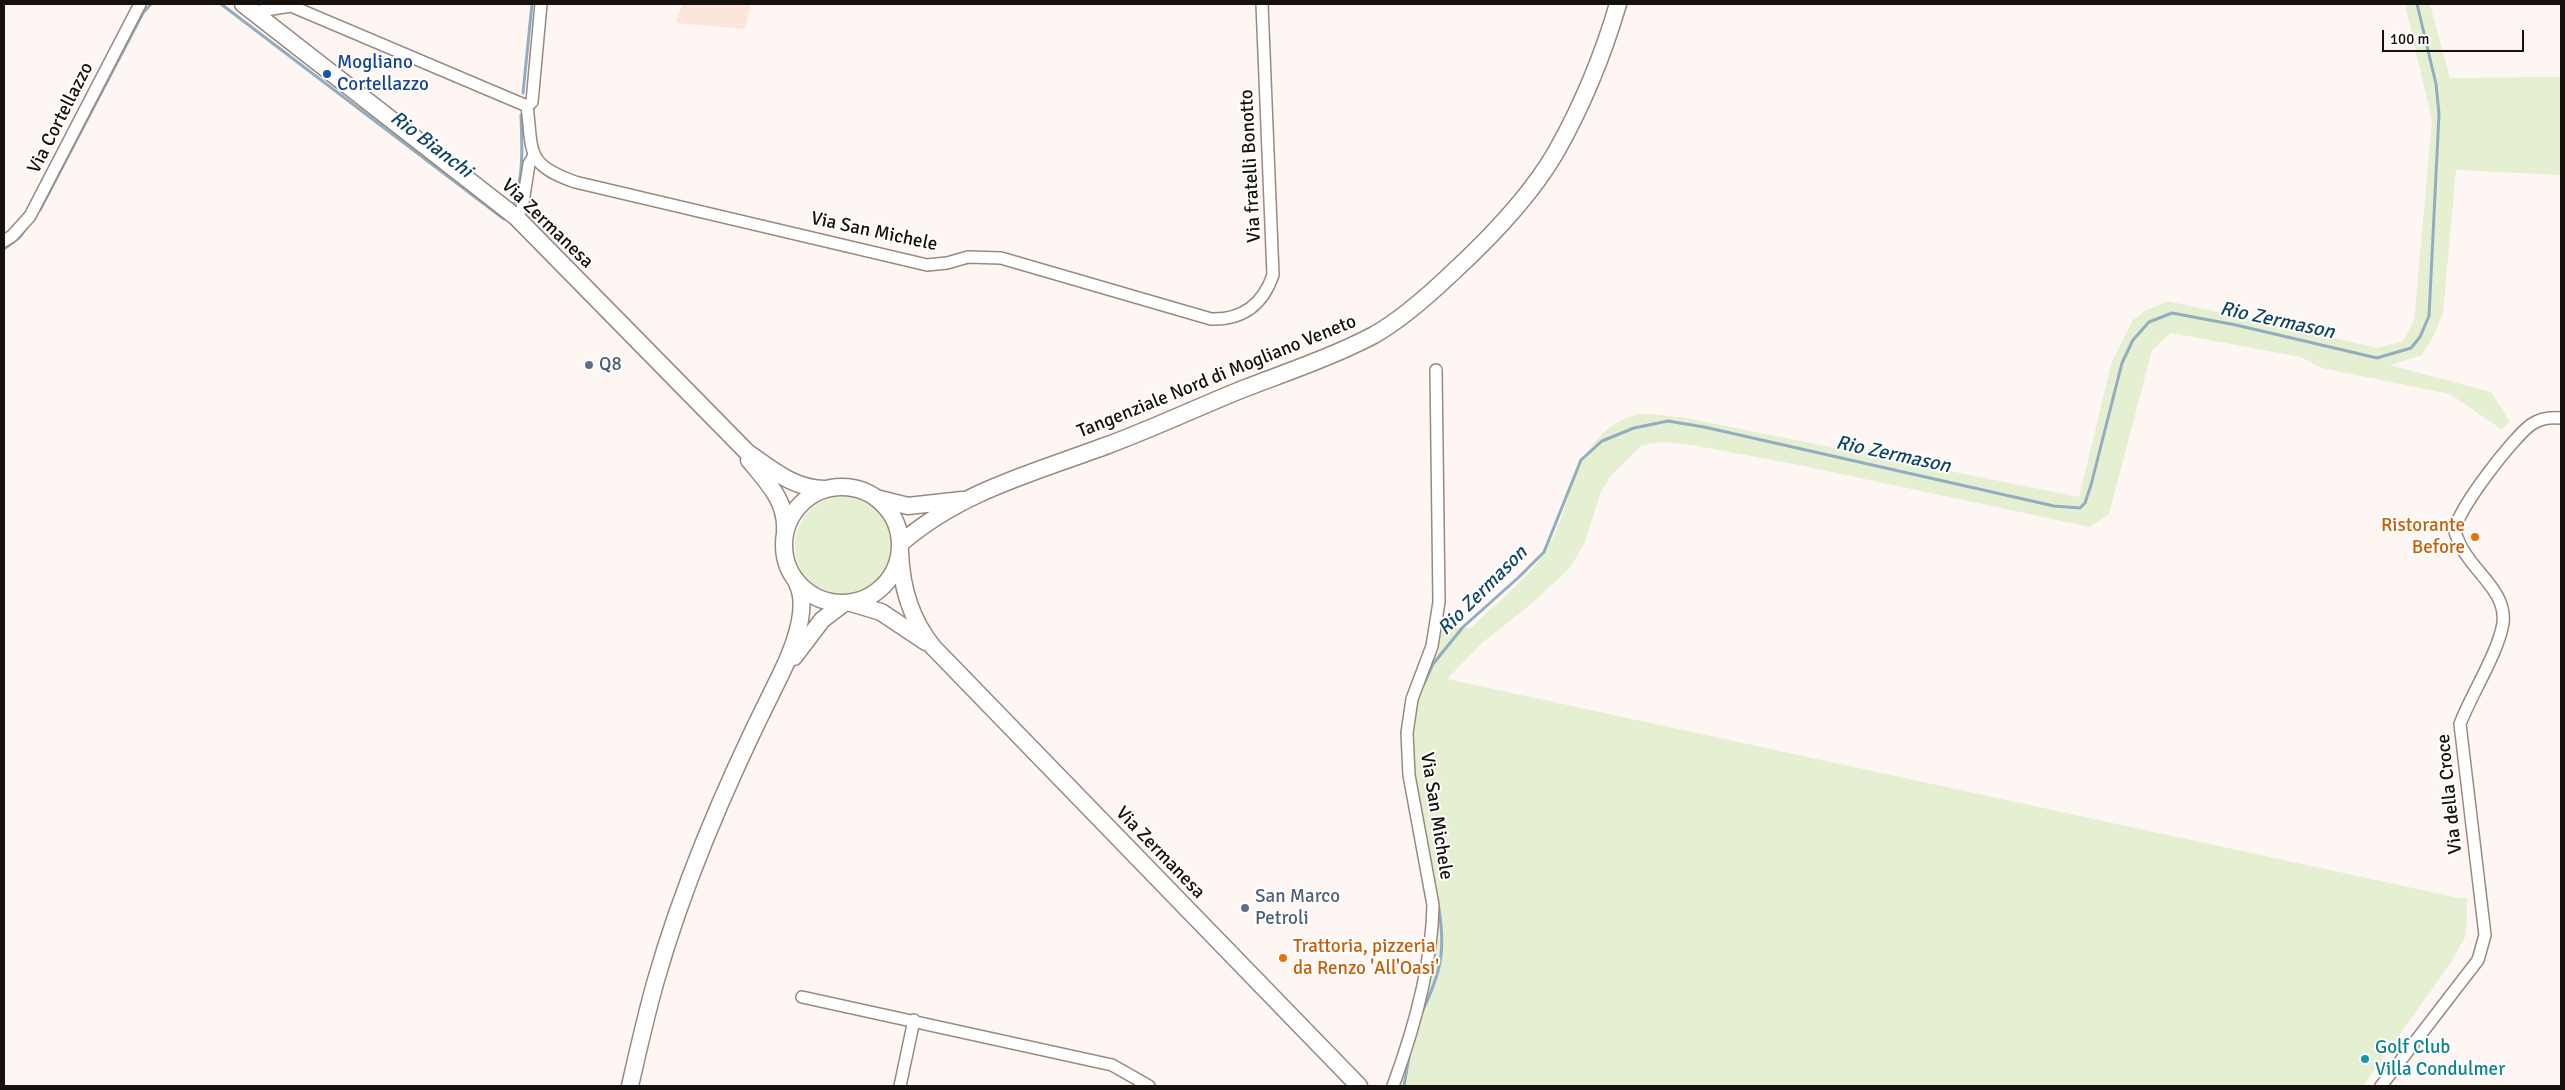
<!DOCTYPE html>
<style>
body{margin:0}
#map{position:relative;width:2565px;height:1090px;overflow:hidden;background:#fef6f2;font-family:Signika,sans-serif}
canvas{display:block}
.frame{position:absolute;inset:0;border:5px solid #17110d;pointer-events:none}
.scale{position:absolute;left:2382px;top:30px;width:142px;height:22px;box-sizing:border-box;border:2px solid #17110d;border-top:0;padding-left:6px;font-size:15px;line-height:18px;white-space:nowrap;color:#17110d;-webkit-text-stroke:4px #fff;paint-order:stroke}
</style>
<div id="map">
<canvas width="2565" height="1090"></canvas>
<div class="frame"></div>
<div class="scale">100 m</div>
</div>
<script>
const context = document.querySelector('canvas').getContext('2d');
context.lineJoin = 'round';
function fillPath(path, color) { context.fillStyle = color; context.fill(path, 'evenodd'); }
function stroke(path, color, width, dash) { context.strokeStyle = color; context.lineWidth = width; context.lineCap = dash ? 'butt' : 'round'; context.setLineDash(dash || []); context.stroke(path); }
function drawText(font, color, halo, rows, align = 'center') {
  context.font = font + ' Signika,sans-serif'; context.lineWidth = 4; context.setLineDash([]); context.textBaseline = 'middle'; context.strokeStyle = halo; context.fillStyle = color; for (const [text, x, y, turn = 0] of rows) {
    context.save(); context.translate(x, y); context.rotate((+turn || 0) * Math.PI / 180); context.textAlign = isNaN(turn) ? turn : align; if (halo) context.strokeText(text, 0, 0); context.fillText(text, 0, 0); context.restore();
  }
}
const built = new Path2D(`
 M 682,4 L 751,4 L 745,29 L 676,23 Z`);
const green = new Path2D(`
 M 2405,4 L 2430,4 L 2450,78 L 2561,77 L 2561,175 L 2456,170 L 2443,313 L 2434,335 L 2422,355 L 2390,365 L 2491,392 L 2510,422 L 2501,429 L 2450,394 L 2322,368 L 2301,357 L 2171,333 L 2152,350 L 2109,514 L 2090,527 L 1794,464 L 1691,445 L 1663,442 L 1642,445 L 1610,477 L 1600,494 L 1585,542 L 1570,568 L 1531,604 L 1483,642 L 1447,679 L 2459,898 L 2467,898 L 2467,923 L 2465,937 L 2450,964 L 2363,1086 L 1399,1086 L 1436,941 L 1438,905 C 1426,844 1405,779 1413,717 C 1417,686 1430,655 1440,625 L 1471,628 C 1493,606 1532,575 1547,549 C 1576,500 1570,437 1635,415 C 1644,411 1670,417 1681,417 L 2079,497 L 2112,361 L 2133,320 L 2145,311 L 2168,301 L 2378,348 L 2403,341 L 2414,321 L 2432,121 Z
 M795 546a50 50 0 1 1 100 0a50 50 0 1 1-100 0Z`);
const stream = new Path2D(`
 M 221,4 L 504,219
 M 523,93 L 532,4
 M 514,203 C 524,176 522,144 521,115
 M 40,210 L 143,13 L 151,4
 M 4,249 L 20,237 L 27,227
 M 1423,686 L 1433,664 L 1463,627 L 1519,577 L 1544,552 L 1581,460 L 1602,441 L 1634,428 L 1668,421 L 1704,427 L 2054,506 L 2080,508 L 2085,503 L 2091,485 L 2122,363 L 2133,340 L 2149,322 L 2172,313 L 2236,325 L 2377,358 L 2411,348 L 2420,337 L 2429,316 L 2439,114 L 2436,84 L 2417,4
 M 1422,1012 C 1442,970 1446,949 1438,903
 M 1404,1086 L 1409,1056`);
const street = new Path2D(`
 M 253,12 L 291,6 L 527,106 C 533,153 525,164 575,182 L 927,265 L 947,263 L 968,257 L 1001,258 L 1211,319 C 1243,320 1263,304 1273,275 L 1262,4
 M 527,106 L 532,102 L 541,4
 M 522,209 L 529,164 L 533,157
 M 4,241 L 12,236 L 30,216 L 140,4
 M 802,997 L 1112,1065 L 1149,1086
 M 900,1086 L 914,1020
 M 1393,1086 C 1414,1029 1432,966 1433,905 L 1409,775 L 1407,733 L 1412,699 L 1432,646 L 1439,602 L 1436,370
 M 2381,1086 L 2478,960 L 2485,935 L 2460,724 C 2471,695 2499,651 2503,623 C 2507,590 2470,570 2459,542 C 2458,539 2455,534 2455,531 C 2455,512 2515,435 2532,424 C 2541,418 2551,417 2561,418`);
const secondary = new Path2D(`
 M 243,4 L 516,217 L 747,452 C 771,469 795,490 827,489
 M 749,460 C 767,482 787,501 785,531
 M784 545a58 58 0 1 1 116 0a58 58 0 1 1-116 0Z
 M 876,498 L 908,506 L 962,500
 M 900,544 C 960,491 1036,472 1108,445 C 1154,428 1198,407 1243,389 C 1287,372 1332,357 1374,335 C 1402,319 1429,295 1452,273 C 1490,238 1530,197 1556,152 C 1582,106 1603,55 1618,4
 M 900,551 C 901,585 911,620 933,647 L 1359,1086
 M 851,603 L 881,612 L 926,642
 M 794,657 L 822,620 L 843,604
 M 630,1086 C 638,1051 646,1015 656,980 C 685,878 728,780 775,686 C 789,659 811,611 797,583`);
const markers = [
 [327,74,5,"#1a4fb4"],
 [589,365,5,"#5c6f8a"],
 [2475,537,5,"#e8710a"],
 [1245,908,5,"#5c6f8a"],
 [1283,958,5,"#e8710a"],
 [2365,1059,5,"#0f9aa8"]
];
const transitNames = [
 ["Mogliano",337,63],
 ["Cortellazzo",337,85]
];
const streetNames = [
 ["Via Cortellazzo",61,118,-63],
 ["Via fratelli Bonotto",1251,166,-93],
 ["Via Zermanesa",547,224,44],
 ["Via San Michele",874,232,12],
 ["Tangenziale Nord di Mogliano Veneto",1217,377,-22],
 ["Via della Croce",2450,794,-96],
 ["Via San Michele",1436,816,81],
 ["Via Zermanesa",1160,853,46]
];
const serviceNames = [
 ["Q8",599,365],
 ["San Marco",1255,897],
 ["Petroli",1255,919]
];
const foodNames = [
 ["Ristorante",2465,526],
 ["Before",2465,548],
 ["Trattoria, pizzeria",1293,947,"left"],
 ["da Renzo 'All'Oasi'",1293,969,"left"]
];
const cultureNames = [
 ["Golf Club",2375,1048],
 ["Villa Condulmer",2375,1070]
];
const waterNames = [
 ["Rio Bianchi",431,145,37],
 ["Rio Zermason",2277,321,12],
 ["Rio Zermason",1893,455,12],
 ["Rio Zermason",1483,591,-45]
];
fillPath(built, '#fce6db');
fillPath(green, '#e5efd1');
stroke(stream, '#91aec0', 3);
stroke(street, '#9b8980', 14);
stroke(secondary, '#9b8980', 19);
stroke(street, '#fff', 11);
stroke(secondary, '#fff', 16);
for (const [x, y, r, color] of markers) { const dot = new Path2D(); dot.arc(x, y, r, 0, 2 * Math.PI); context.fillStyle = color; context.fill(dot); stroke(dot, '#fff', 2); }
drawText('19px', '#164399', '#fff', transitNames, 'left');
drawText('19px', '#17110d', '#fff', streetNames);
drawText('19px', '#4e5e75', '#fff', serviceNames, 'left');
drawText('19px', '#c56008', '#fff', foodNames, 'right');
drawText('19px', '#0d838f', '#fff', cultureNames, 'left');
drawText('italic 20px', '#114763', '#fff', waterNames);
</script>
